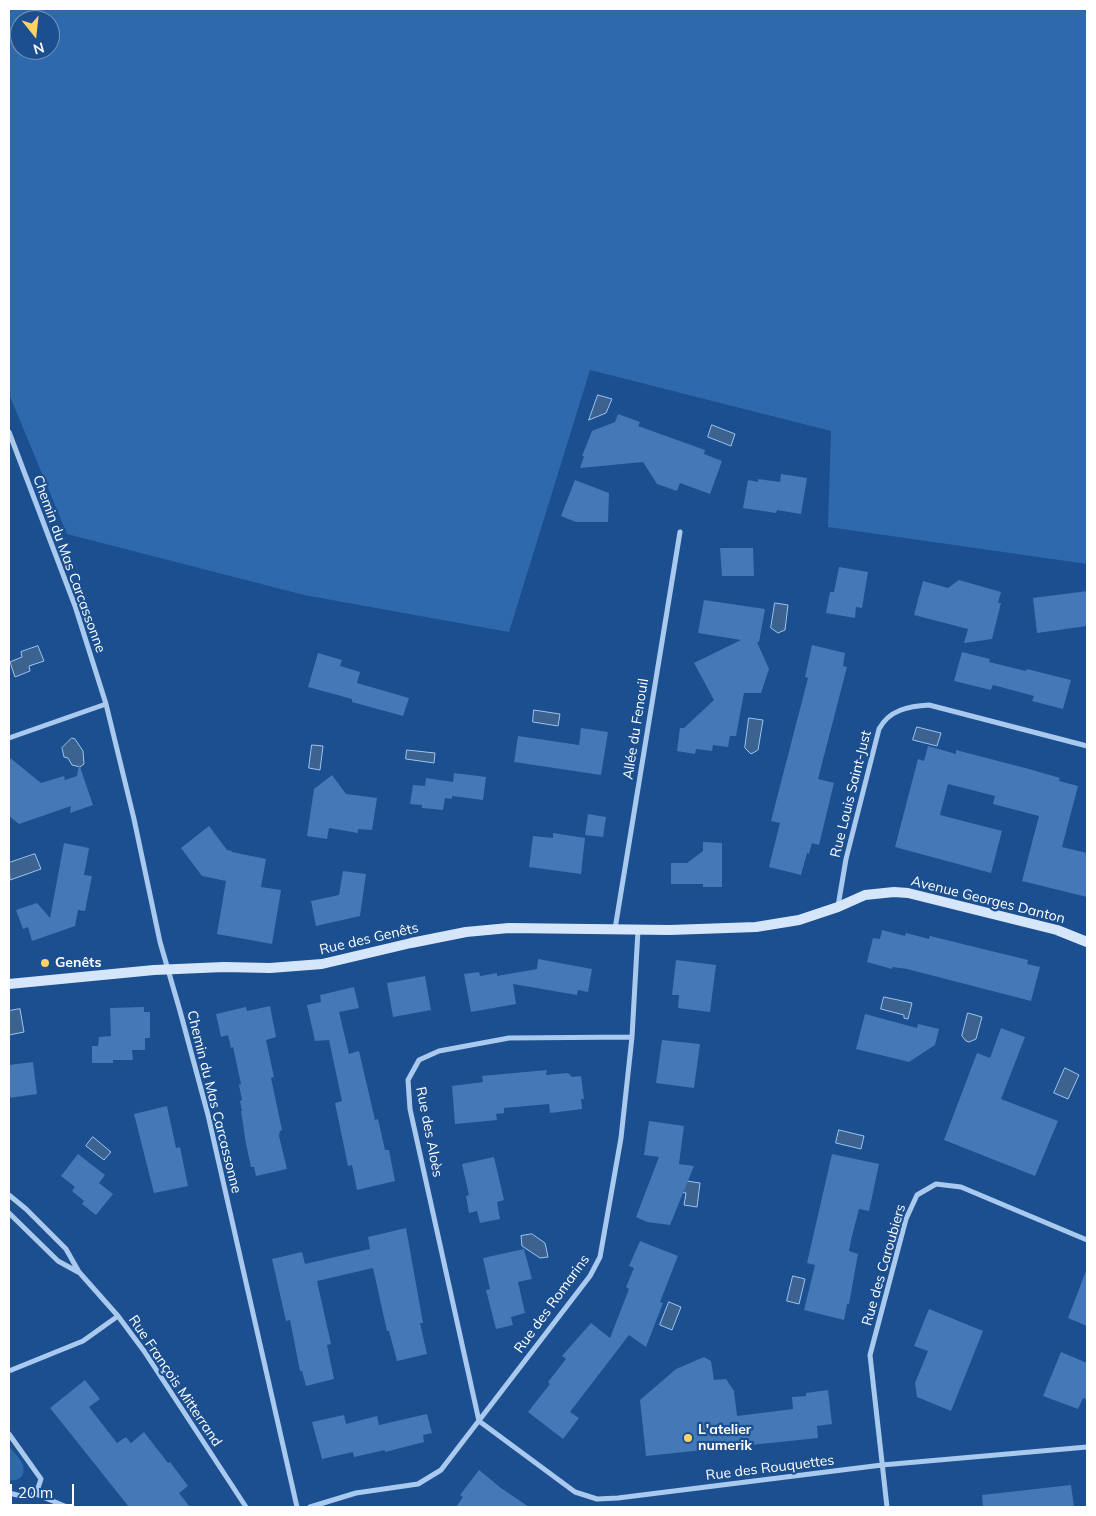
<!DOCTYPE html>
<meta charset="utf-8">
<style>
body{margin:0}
#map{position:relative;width:1096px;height:1516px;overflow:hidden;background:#1b4f8f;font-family:Mulish,sans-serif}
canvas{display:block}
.frame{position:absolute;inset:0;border:10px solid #fff;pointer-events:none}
.north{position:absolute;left:10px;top:10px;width:50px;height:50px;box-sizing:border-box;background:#1b4f8f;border:1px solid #7695bc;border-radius:50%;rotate:164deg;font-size:14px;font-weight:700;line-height:20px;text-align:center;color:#fff}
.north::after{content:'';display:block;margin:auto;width:18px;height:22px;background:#ffd166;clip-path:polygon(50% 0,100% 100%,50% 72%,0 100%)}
.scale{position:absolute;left:10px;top:1484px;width:64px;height:22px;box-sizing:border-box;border:2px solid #fff;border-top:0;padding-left:6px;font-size:15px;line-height:18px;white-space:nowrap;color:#fff;-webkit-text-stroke:4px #1b4f8f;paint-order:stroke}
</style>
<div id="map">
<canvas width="1096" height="1516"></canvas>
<div class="frame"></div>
<div class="north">N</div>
<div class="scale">20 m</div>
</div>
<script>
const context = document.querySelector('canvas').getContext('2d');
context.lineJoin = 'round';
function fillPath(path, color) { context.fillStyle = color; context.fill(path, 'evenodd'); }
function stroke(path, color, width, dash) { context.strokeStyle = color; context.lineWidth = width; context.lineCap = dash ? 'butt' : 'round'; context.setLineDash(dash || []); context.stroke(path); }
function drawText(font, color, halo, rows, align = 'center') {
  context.font = font + ' Mulish,sans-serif'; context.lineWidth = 4.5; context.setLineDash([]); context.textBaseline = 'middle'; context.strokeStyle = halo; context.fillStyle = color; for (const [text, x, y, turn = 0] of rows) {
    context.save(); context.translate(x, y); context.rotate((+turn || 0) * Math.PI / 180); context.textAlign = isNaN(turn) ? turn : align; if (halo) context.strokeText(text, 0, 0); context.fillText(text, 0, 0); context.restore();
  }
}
const green = new Path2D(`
 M 9,9 L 1087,9 L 1087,564 L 828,527 L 831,431 L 590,370 L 509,632 L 304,595 L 67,534 L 9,394 ZM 20,20 L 50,20 L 50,50 L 20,50 Z
 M 9,1447 C 13,1451 19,1457 22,1463 C 27,1474 20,1482 9,1480 Z`);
const water = new Path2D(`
 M 598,395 L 612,399 L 606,413 L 589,420 Z
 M 712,425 L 735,434 L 731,446 L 708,437 Z
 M 775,603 L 788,605 L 785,630 L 778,633 L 771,628 Z
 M 38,646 L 44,661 L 29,666 L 30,671 L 15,677 L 10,662 L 22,657 L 21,652 Z
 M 534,710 L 560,714 L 558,726 L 533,722 Z
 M 749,718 L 763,720 L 758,750 L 751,754 L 745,748 Z
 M 917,727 L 941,733 L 937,746 L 913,740 Z
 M 72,738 L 75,739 L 83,751 L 84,764 L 80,767 L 72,765 L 68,758 L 64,757 L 62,748 Z
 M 312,745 L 323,746 L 320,770 L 309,768 Z
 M 407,750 L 435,753 L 434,763 L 406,759 Z
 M 35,854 L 41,869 L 10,880 L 9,863 Z
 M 884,997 L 912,1003 L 908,1019 L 904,1018 L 904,1015 L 881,1009 Z
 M 20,1009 L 24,1032 L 9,1035 L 9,1011 Z
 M 968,1013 L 982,1017 L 976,1039 L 969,1042 L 966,1041 L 962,1036 Z
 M 1065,1068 L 1079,1075 L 1068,1099 L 1054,1093 Z
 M 839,1130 L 864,1136 L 861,1149 L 836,1143 Z
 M 93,1137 L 111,1152 L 104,1160 L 86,1146 Z
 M 674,1179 L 700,1183 L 697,1207 L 684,1205 L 686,1193 L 673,1191 Z
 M 532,1234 L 545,1243 L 548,1257 L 540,1258 L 522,1246 L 521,1236 Z
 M 793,1276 L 805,1279 L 799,1304 L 787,1301 Z
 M 669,1302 L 681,1307 L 672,1330 L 660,1325 Z`);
const building = new Path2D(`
 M 618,414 L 640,422 L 638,426 L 705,450 L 704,454 L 722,461 L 710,494 L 680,483 L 677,491 L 657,484 L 643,462 L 580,468 L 584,456 L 582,456 L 592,431 L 615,422 Z
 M 781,474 L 807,478 L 801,514 L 777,510 L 776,513 L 743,508 L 748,480 L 758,482 L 758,479 L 780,482 Z
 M 575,480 L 609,493 L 608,522 L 576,522 L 561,516 Z
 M 720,548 L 753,548 L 754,576 L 722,576 Z
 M 839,567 L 868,572 L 862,608 L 856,607 L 855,618 L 826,613 L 830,592 L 834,592 Z
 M 959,580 L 1001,592 L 998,603 L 1001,603 L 992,639 L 964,643 L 968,629 L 914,615 L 923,581 L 948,588 Z
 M 1087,591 L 1087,626 L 1037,633 L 1033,598 Z
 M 704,600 L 765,609 L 759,642 L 757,642 L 769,669 L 761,693 L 744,693 L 736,736 L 730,736 L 728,747 L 713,745 L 712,751 L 696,749 L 695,754 L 677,751 L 680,728 L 684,728 L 714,700 L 694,663 L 741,640 L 698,633 Z
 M 812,645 L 845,653 L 843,666 L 847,667 L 818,779 L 834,783 L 819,845 L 812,843 L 809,854 L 807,853 L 801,875 L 769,867 L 780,823 L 771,821 L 808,678 L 805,677 Z
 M 962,652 L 990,659 L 989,662 L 1026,671 L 1027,669 L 1071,680 L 1063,709 L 1032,701 L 1034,696 L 993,685 L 991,690 L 954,681 Z
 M 318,653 L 342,660 L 340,666 L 360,672 L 357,683 L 409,698 L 403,716 L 352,702 L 352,699 L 308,687 Z
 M 581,728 L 608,732 L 601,775 L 514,762 L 518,736 L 579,745 Z
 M 928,746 L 956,754 L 956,750 L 1029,769 L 1060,778 L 1059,781 L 1078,786 L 1062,847 L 1087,853 L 1087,897 L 1022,881 L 1039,816 L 993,804 L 995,796 L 948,784 L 940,815 L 1002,831 L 991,873 L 895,847 L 918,759 L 924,761 Z
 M 9,757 L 41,783 L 64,776 L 65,780 L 77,776 L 79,764 L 93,805 L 70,813 L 71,806 L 19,824 L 9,816 Z
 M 454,773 L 486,777 L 483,800 L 452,796 L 452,799 L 445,798 L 443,810 L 422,808 L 422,805 L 410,804 L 413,785 L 425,786 L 426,778 L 453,782 Z
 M 332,775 L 346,794 L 377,798 L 372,830 L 358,829 L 358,833 L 329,828 L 327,839 L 307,836 L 314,789 Z
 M 588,814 L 606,817 L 603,837 L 585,835 Z
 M 209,826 L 227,850 L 232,851 L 232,852 L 266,859 L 261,887 L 281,890 L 272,944 L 217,934 L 226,881 L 202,876 L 181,848 Z
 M 553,833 L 585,838 L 581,874 L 529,867 L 533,836 L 553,838 Z
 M 703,842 L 722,843 L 722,887 L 703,887 L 703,884 L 671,884 L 671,863 L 687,863 L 703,851 Z
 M 64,843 L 89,848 L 84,875 L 92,876 L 85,911 L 78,910 L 75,926 L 32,941 L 28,927 L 23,929 L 16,910 L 37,903 L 50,918 Z
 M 343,871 L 366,874 L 360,916 L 316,926 L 311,901 L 339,895 Z
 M 882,930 L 905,936 L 906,933 L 929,939 L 930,936 L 1028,960 L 1027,964 L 1040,967 L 1031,1001 L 907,969 L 893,967 L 892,969 L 867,962 L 873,938 L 880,939 Z
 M 538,959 L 592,969 L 588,992 L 578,990 L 577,995 L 513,984 L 516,1004 L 471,1012 L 464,974 L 479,972 L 480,976 L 497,973 L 497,976 L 537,969 Z
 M 676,960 L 716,965 L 710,1012 L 678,1008 L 679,995 L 672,995 Z
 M 425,976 L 431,1010 L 393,1017 L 387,983 Z
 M 354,987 L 359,1008 L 339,1012 L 349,1054 L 359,1051 L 375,1120 L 378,1119 L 385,1150 L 389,1150 L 395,1181 L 357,1190 L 352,1165 L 348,1166 L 335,1103 L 342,1101 L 329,1040 L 315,1041 L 307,1005 L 321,1002 L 320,995 Z
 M 270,1006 L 276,1037 L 266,1040 L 274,1077 L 271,1078 L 282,1130 L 280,1131 L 279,1136 L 287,1169 L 256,1176 L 254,1167 L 251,1167 L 246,1144 L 241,1111 L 242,1111 L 240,1101 L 242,1100 L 239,1085 L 241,1084 L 233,1047 L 231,1048 L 228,1035 L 221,1037 L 216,1014 L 246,1007 L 247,1011 Z
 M 144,1007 L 144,1012 L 150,1012 L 150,1038 L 145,1038 L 145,1050 L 132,1050 L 133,1060 L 113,1060 L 113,1063 L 92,1063 L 92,1046 L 98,1046 L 99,1037 L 111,1036 L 110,1008 Z
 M 865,1014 L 917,1028 L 918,1024 L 939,1029 L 935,1045 L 909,1062 L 856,1049 Z
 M 1001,1028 L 1025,1037 L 1001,1099 L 1058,1121 L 1035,1176 L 944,1140 L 977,1053 L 990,1058 Z
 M 662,1040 L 700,1044 L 694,1088 L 656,1083 Z
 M 33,1062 L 37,1094 L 9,1098 L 9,1065 Z
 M 547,1070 L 546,1075 L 568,1073 L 572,1077 L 581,1076 L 584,1099 L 581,1099 L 582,1109 L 550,1113 L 549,1104 L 504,1108 L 504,1113 L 496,1114 L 497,1120 L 455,1124 L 452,1086 L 483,1082 L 482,1076 Z
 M 167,1106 L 176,1148 L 180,1147 L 188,1186 L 154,1193 L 134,1114 Z
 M 649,1121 L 684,1126 L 679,1164 L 694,1166 L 670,1225 L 647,1222 L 636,1217 L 659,1157 L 644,1155 Z
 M 78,1154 L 105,1175 L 99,1183 L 113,1194 L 96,1215 L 82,1204 L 84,1201 L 72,1191 L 75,1187 L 61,1176 Z
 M 832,1154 L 879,1164 L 869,1211 L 859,1209 L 851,1240 L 849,1251 L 858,1254 L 849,1304 L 847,1304 L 844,1320 L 804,1310 L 815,1265 L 807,1263 Z
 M 494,1157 L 504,1200 L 497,1202 L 500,1219 L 480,1223 L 477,1211 L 469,1213 L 466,1196 L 469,1195 L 462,1164 Z
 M 406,1228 L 423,1323 L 420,1323 L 427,1354 L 397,1361 L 389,1331 L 387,1331 L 373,1268 L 317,1281 L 331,1344 L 327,1345 L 334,1379 L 306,1386 L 302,1371 L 300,1371 L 290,1320 L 286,1321 L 272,1259 L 302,1252 L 305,1264 L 370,1249 L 368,1237 Z
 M 640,1241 L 678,1256 L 660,1302 L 663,1303 L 646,1347 L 629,1335 L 570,1412 L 579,1418 L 563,1439 L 528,1412 L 550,1384 L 548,1382 L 566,1359 L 562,1356 L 591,1323 L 610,1338 L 629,1289 L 626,1287 L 634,1268 L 629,1266 Z
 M 524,1249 L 532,1279 L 518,1282 L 525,1313 L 511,1317 L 513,1325 L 496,1329 L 486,1290 L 490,1289 L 483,1258 Z
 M 1086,1271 L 1087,1271 L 1087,1326 L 1068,1318 Z
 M 929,1309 L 983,1331 L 951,1411 L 917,1397 L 915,1383 L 928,1351 L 914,1346 Z
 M 1061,1352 L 1087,1363 L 1087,1400 L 1083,1398 L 1078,1409 L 1043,1396 Z
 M 704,1357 L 711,1361 L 714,1380 L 726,1379 L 734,1391 L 737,1416 L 793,1409 L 792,1397 L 806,1396 L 806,1393 L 828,1390 L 832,1424 L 817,1426 L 818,1438 L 646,1456 L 640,1400 L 676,1369 Z
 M 85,1380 L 100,1399 L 89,1407 L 117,1443 L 126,1437 L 131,1443 L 144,1432 L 168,1463 L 170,1462 L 188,1486 L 179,1493 L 190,1507 L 129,1507 L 50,1408 Z
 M 427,1414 L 432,1433 L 423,1435 L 424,1442 L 385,1452 L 385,1450 L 354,1457 L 353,1452 L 322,1459 L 312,1422 L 344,1415 L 346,1424 L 377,1416 L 379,1425 Z
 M 479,1470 L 501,1488 L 529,1507 L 456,1507 L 463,1497 L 460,1495 Z
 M 1071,1485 L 1074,1507 L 983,1507 L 982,1495 Z`);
const street = new Path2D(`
 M 9,432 L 75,606 L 106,704 L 134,819 L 160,942 L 180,1011 L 208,1115 L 297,1507
 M 9,738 L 106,704
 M 838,906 L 846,859 L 879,729 C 889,710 909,706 929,705 L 1087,746
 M 615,929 L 680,532
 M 632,1037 L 509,1038 L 439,1051 L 419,1060 L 408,1080 L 410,1109 L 479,1421 L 575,1492 L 597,1499 L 618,1498 L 882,1465 L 1087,1447
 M 9,1195 L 26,1209 L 66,1249 L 79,1272 L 118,1316 L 144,1351 L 246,1507
 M 9,1213 L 58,1261 L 78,1272
 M 9,1371 L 83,1341 L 118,1316
 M 9,1434 L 41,1479 L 36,1494 L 25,1497 L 9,1493
 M 36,1494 L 67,1507
 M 310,1507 L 356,1493 L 418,1484 L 441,1470 L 590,1276 L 600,1257 L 621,1138 L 632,1037 L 638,930
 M 887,1507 L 870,1355 L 906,1219 L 917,1195 L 936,1184 L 961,1187 L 1087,1240`);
const secondary = new Path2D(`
 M 9,984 L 154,970 L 224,967 L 270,968 L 322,964 L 411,943 L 466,932 L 509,928 L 670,930 L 756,927 L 799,920 L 838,907 L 865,895 L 894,892 L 908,893 L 1057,930 L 1087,942`);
const markers = [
 [45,963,5,"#ffd166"],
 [688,1438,5,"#ffd166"]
];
const streetNames = [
 ["Chemin du Mas Carcassonne",69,564,70],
 ["Allée du Fenouil",636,729,-81],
 ["Rue Louis Saint-Just",851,794,-76],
 ["Avenue Georges Danton",988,900,14],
 ["Rue des Genêts",369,939,-13],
 ["Chemin du Mas Carcassonne",214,1102,76],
 ["Rue des Aloès",429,1132,79],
 ["Rue des Caroubiers",884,1265,-74],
 ["Rue des Romarins",552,1304,-54],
 ["Rue François Mitterrand",175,1381,56],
 ["Rue des Rouquettes",770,1468,-7]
];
const poiNames = [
 ["Genêts",55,963],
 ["L'atelier",698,1430],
 ["numerik",698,1446]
];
fillPath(green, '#2e69ad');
fillPath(water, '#3c6290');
stroke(water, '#9cc4f0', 1);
fillPath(building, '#4478b7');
stroke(street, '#a9c9ee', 5);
stroke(secondary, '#d6e6fa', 10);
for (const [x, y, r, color] of markers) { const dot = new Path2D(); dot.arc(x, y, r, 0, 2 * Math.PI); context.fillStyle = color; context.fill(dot); stroke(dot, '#1b4f8f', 2); }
drawText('14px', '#fff', '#1b4f8f', streetNames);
drawText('bold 14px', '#fff', '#1b4f8f', poiNames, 'left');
</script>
